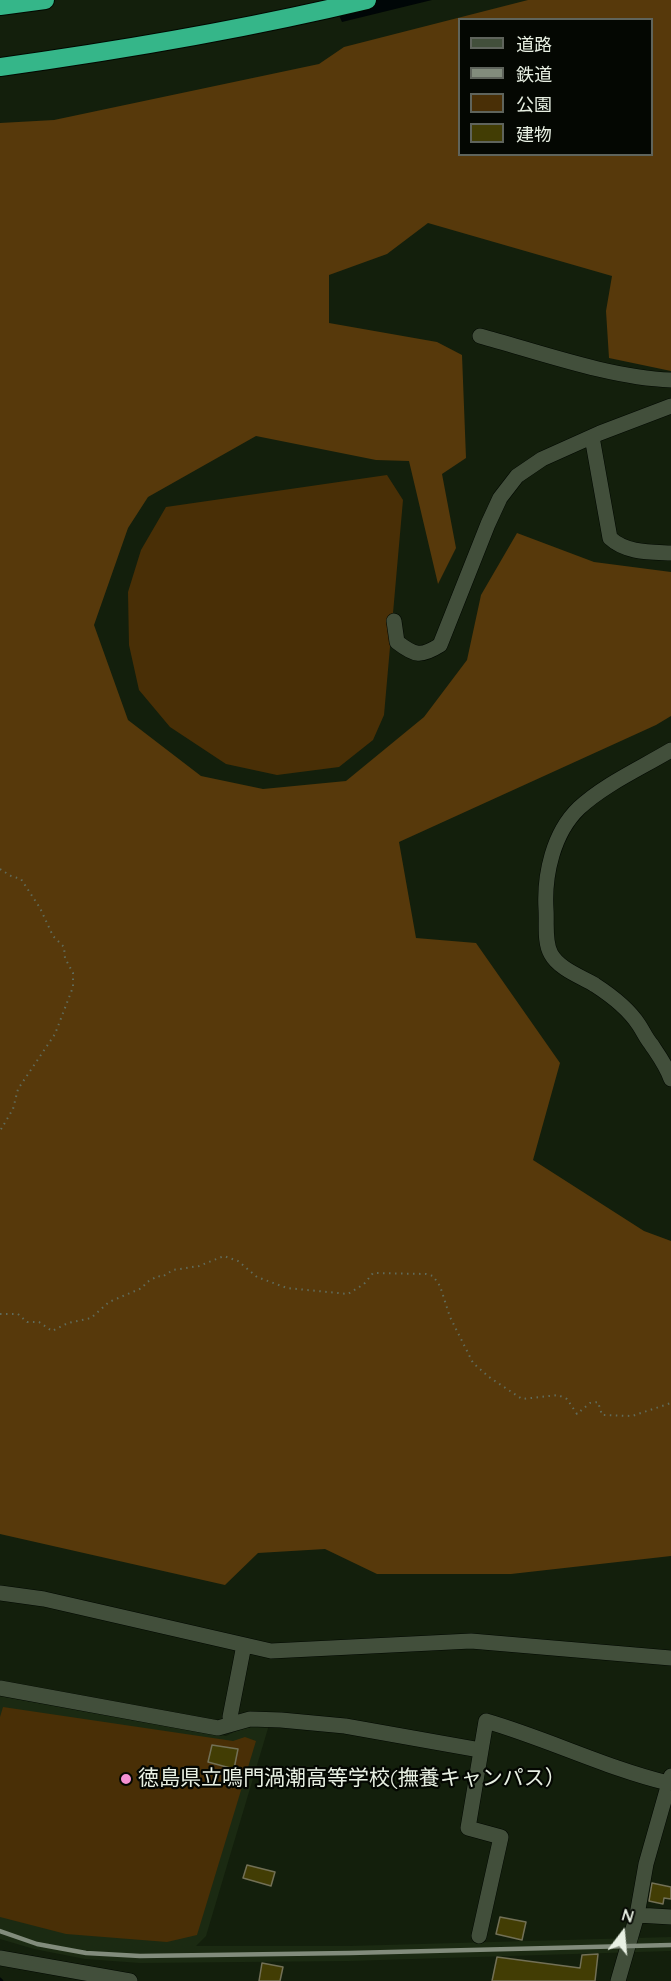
<!DOCTYPE html>
<meta charset="utf-8">
<style>
body{margin:0}
#map{position:relative;width:671px;height:1981px;overflow:hidden;background:#131f0c;font-family:Quicksand,"Noto Sans JP",sans-serif}
canvas{display:block}
.legend{position:absolute;left:458px;top:18px;width:195px;height:138px;box-sizing:border-box;background:#040702;border:2px solid #5f645c;margin:0;padding:8px 10px;list-style:none;font-size:18px;color:#e8f0e3}
.legend li{display:flex;align-items:center;gap:12px;height:30px}
.legend b{width:30px;border:2px solid #5f645c}
.north{position:absolute;left:593px;top:1903px;width:60px;height:60px;-webkit-text-stroke:4px #040702;paint-order:stroke;rotate:16deg;font-size:16px;font-weight:700;line-height:24px;text-align:center;color:#e8f0e3}
.north::after{content:'';display:block;margin:auto;width:21px;height:27px;background:#e8f0e3;clip-path:polygon(50% 0,100% 100%,50% 72%,0 100%)}
</style>
<div id="map">
<canvas width="671" height="1981"></canvas>
<ul class="legend">
<li><b style="height:8px;background:#424f3b"></b>道路</li>
<li><b style="height:8px;background:#828c7c"></b>鉄道</li>
<li><b style="height:16px;background:#492f06"></b>公園</li>
<li><b style="height:16px;background:#423d04"></b>建物</li>
</ul>
<div class="north">N</div>
</div>
<script>
const context = document.querySelector('canvas').getContext('2d');
context.lineJoin = 'round';
function fillPath(path, color) { context.fillStyle = color; context.fill(path, 'evenodd'); }
function stroke(path, color, width, dash) { context.strokeStyle = color; context.lineWidth = width; context.lineCap = dash ? 'butt' : 'round'; context.setLineDash(dash || []); context.stroke(path); }
function drawText(font, color, halo, rows, align = 'center') {
  context.font = font + ' Quicksand,"Noto Sans JP",sans-serif'; context.lineWidth = 4.5; context.setLineDash([]); context.textBaseline = 'middle'; context.strokeStyle = halo; context.fillStyle = color; for (const [text, x, y, turn = 0] of rows) {
    context.save(); context.translate(x, y); context.rotate((+turn || 0) * Math.PI / 180); context.textAlign = isNaN(turn) ? turn : align; if (halo) context.strokeText(text, 0, 0); context.fillText(text, 0, 0); context.restore();
  }
}
const built = new Path2D(`
 M 0,1692 L 226,1736 L 242,1728 L 269,1725 L 206,1936 L 196,1946 L 349,1946 L 671,1937 L 671,1951 L 349,1961 L 140,1963 L 85,1959 L 34,1949 L 0,1939 Z`);
const green = new Path2D(`
 M 387,475 L 403,500 L 384,715 L 373,740 L 339,767 L 277,775 L 226,764 L 170,727 L 139,690 L 129,645 L 128,592 L 141,550 L 166,507 Z
 M 3,1707 L 233,1741 L 245,1737 L 256,1741 L 197,1935 L 167,1942 L 66,1934 L 0,1917 L 0,1717 Z`);
const forest = new Path2D(`
 M 528,0 L 671,0 L 671,371 L 609,358 L 606,311 L 612,276 L 428,223 L 387,254 L 329,275 L 329,323 L 437,342 L 462,355 L 466,458 L 442,474 L 456,548 L 438,584 L 409,461 L 376,460 L 256,436 L 148,497 L 128,528 L 94,625 L 128,720 L 201,776 L 263,789 L 346,781 L 424,717 L 467,660 L 481,595 L 517,533 L 594,562 L 671,572 L 671,716 L 656,725 L 399,842 L 416,938 L 476,943 L 560,1063 L 533,1160 L 644,1231 L 671,1241 L 671,1556 L 511,1574 L 377,1574 L 325,1549 L 258,1553 L 225,1585 L 0,1534 L 0,123 L 54,120 L 319,64 L 344,47 ZM 460,20 L 652,20 L 652,154 L 460,154 Z`);
const water = new Path2D(`
 M 332,0 L 432,0 L 342,22 Z`);
const stream = new Path2D(`
 M 0,1980 L 1,1981`);
const building = new Path2D(`
 M 212,1745 L 238,1749 L 234,1769 L 208,1762 Z
 M 247,1865 L 275,1872 L 271,1886 L 243,1878 Z
 M 652,1883 L 671,1887 L 671,1899 L 664,1898 L 663,1904 L 649,1901 Z
 M 500,1917 L 526,1922 L 522,1940 L 496,1934 Z
 M 598,1954 L 595,1981 L 492,1981 L 497,1957 L 580,1968 L 582,1955 Z
 M 262,1963 L 283,1967 L 280,1981 L 259,1981 Z`);
const path = new Path2D(`
 M 0,869 L 11,876 L 21,879 L 40,908 L 53,936 L 64,947 L 65,958 L 73,973 L 73,987 L 55,1034 L 18,1089 L 13,1109 L 0,1131
 M 0,1314 L 18,1314 L 27,1322 L 39,1322 L 52,1331 L 68,1323 L 91,1318 L 109,1302 L 142,1288 L 147,1282 L 158,1276 L 162,1277 L 173,1270 L 199,1266 L 224,1256 L 238,1261 L 257,1277 L 287,1288 L 348,1294 L 364,1284 L 373,1273 L 426,1274 L 433,1276 L 440,1286 L 450,1317 L 473,1363 L 489,1377 L 522,1399 L 558,1395 L 567,1399 L 577,1414 L 590,1403 L 598,1402 L 602,1415 L 632,1416 L 671,1403`);
const minor = new Path2D(`
 M 480,336 C 539,352 611,378 671,380
 M 592,437 L 610,538 C 626,553 650,552 671,553
 M 394,621 L 397,642 C 415,656 421,657 440,645 L 488,524 L 500,498 L 517,476 L 542,459 L 600,433 L 671,406
 M 671,750 C 641,768 605,784 579,808 C 553,833 544,875 546,909 C 547,923 544,942 551,954 C 559,969 582,977 595,985 C 612,996 628,1008 639,1025 C 643,1031 646,1038 651,1044 C 659,1056 666,1065 671,1079
 M 0,1593 L 44,1599 L 271,1651 L 471,1641 L 671,1658
 M 0,1688 L 218,1728 L 250,1719 L 281,1720 L 345,1726 L 480,1750
 M 232,1724 L 230,1717 L 244,1645
 M 637,1915 L 671,1917
 M 479,1936 L 501,1837 L 468,1828 L 486,1721 C 548,1739 606,1768 668,1783
 M 0,1958 L 130,1981
 M 618,1981 L 637,1915 L 646,1864 L 671,1776`);
const highway = new Path2D(`
 M 0,6 L 45,0
 M 0,67 C 123,50 246,29 367,0`);
const rail = new Path2D(`
 M 0,1931 L 37,1944 L 86,1953 L 140,1956 L 350,1953 L 671,1945`);
const markers = [
 [126,1779,6,"#f491d3"]
];
const poiNames = [
 ["徳島県立鳴門渦潮高等学校(撫養キャンパス）",138,1779]
];
fillPath(built, '#1b2a12');
fillPath(green, '#492f06');
fillPath(forest, '#57390b');
fillPath(water, '#000607');
stroke(stream, '#000607', 4.5);
fillPath(building, '#423d04');
stroke(building, '#727056', 1.5);
stroke(minor, '#020800', 16);
stroke(highway, '#020800', 20);
stroke(path, '#606b5a', 2, [1.5, 4.5]);
stroke(minor, '#424f3b', 15);
stroke(highway, '#35b689', 18);
stroke(rail, '#828c7c', 4.5);
for (const [x, y, r, color] of markers) { const dot = new Path2D(); dot.arc(x, y, r, 0, 2 * Math.PI); context.fillStyle = color; context.fill(dot); stroke(dot, '#040702', 2); }
drawText('21px', '#e8f0e3', '#040702', poiNames, 'left');
</script>
